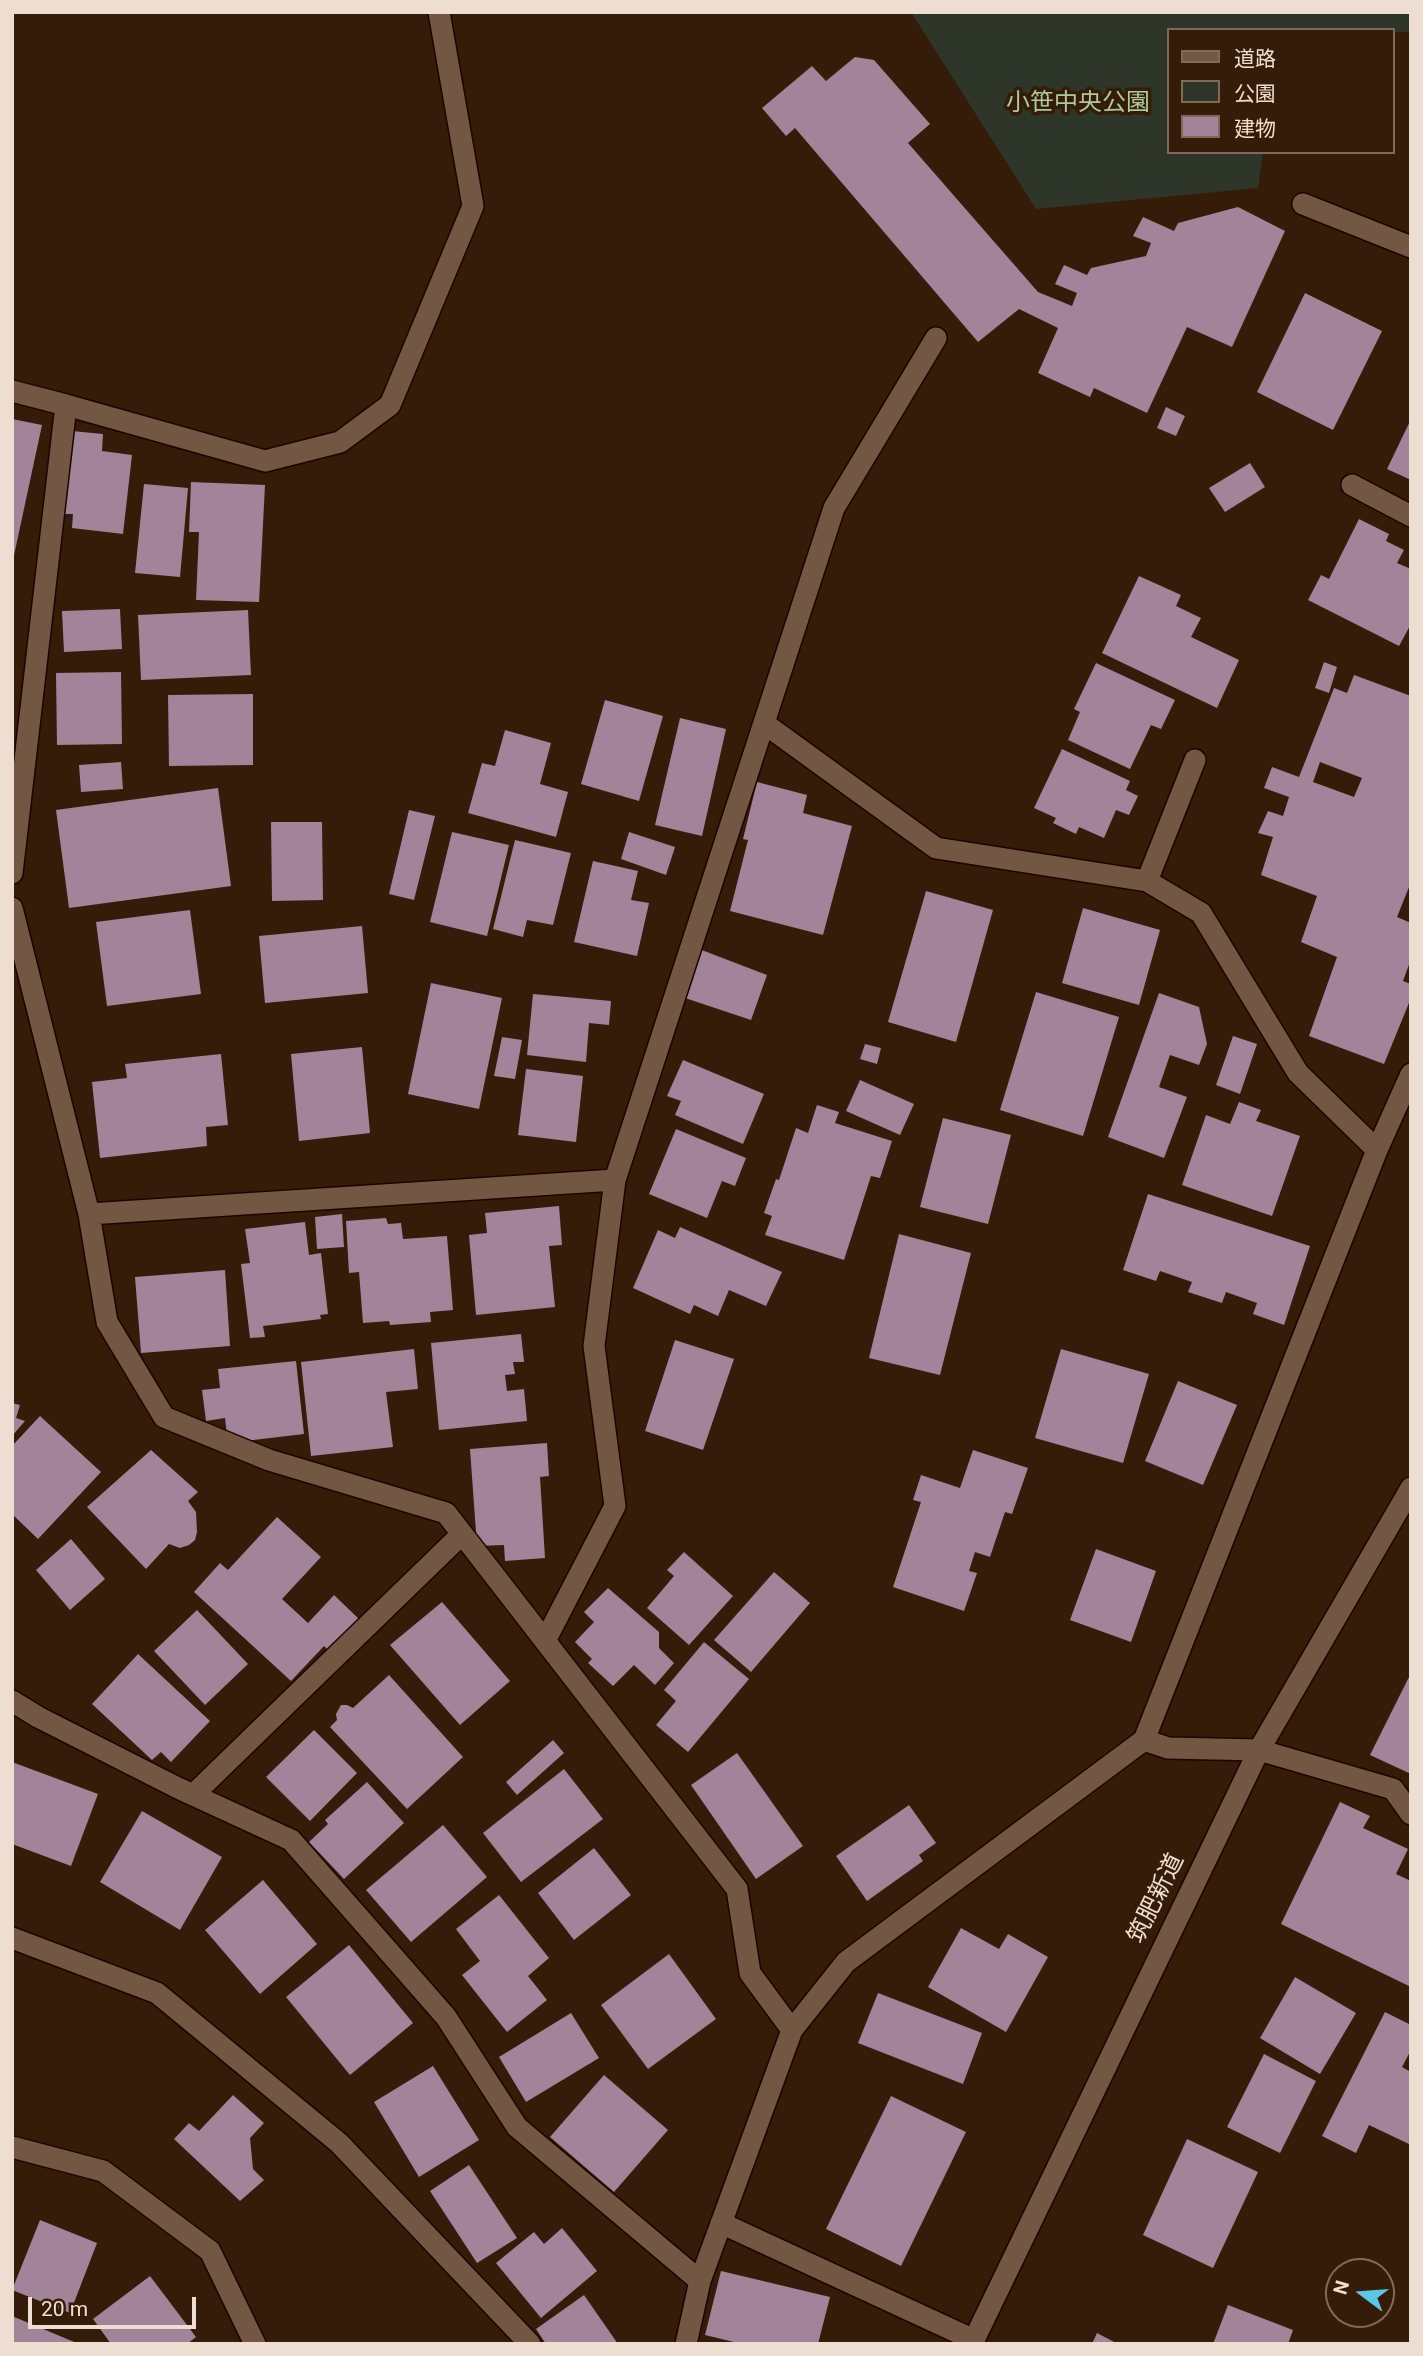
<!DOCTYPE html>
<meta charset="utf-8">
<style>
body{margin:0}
#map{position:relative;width:1423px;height:2356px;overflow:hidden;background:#351c08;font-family:Roboto,"Noto Sans JP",sans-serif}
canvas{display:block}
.frame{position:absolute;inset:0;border:14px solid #eeddd1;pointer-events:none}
.legend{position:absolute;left:1167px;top:28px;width:228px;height:126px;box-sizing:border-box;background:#351c08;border:2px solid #7f6958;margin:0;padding:9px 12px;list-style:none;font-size:21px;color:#eeddd1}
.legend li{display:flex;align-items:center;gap:14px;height:35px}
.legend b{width:35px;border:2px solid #7f6958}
.north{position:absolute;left:1325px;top:2258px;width:70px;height:70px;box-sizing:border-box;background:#351c08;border:2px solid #7f6958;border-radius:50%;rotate:286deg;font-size:19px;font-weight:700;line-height:28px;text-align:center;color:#eeddd1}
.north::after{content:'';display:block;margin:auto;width:24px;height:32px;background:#59c8e4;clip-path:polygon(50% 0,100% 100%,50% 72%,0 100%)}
.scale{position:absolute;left:28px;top:2297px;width:168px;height:32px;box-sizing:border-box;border:4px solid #eeddd1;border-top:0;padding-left:9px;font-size:21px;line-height:24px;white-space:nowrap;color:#eeddd1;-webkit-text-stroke:5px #351c08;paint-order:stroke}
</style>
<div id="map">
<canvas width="1423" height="2356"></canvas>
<div class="frame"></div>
<ul class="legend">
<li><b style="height:9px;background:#745742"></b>道路</li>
<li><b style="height:19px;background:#2d3629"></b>公園</li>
<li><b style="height:19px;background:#a1839a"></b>建物</li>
</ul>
<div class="north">N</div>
<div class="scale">20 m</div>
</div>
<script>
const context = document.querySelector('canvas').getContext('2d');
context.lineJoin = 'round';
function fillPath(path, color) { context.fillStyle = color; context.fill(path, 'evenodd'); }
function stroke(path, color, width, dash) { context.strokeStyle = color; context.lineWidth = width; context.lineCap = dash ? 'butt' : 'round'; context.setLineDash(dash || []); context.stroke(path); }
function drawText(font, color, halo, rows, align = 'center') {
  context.font = font + ' Roboto,"Noto Sans JP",sans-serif'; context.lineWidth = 7; context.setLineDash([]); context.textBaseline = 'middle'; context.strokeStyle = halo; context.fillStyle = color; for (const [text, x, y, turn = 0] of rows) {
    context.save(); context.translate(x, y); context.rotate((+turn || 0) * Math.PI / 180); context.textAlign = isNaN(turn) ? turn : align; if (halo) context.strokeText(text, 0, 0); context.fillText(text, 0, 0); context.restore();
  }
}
const green = new Path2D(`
 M 911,12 L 1411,12 L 1411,32 L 1393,32 L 1393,30 L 1169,30 L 1169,152 L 1263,152 L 1258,188 L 1036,209 Z`);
const building = new Path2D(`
 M 855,57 L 874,60 L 930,124 L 908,143 L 1038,292 L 1072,306 L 1077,293 L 1055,284 L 1064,265 L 1087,275 L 1091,268 L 1146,256 L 1151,243 L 1133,236 L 1143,217 L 1174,231 L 1178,223 L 1238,207 L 1285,231 L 1232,347 L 1187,327 L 1147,413 L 1094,388 L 1090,397 L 1038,373 L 1058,328 L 1019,309 L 978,342 L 795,128 L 786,136 L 762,108 L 812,66 L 826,81 Z
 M 1305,293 L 1382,331 L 1333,430 L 1257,392 Z
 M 1166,407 L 1185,416 L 1176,436 L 1157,428 Z
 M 12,419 L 42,425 L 13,560 L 12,560 Z
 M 1411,419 L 1411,480 L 1387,469 Z
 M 72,431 L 103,434 L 102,451 L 132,455 L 123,534 L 72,528 L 73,514 L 64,514 Z
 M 1250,463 L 1265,487 L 1225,512 L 1209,488 Z
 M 191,482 L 265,485 L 259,602 L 196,600 L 199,532 L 189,532 Z
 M 144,484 L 188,488 L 180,577 L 135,573 Z
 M 1359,519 L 1389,534 L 1386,541 L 1404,550 L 1397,563 L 1411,569 L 1411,624 L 1399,646 L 1308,600 L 1321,575 L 1329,579 Z
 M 1139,576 L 1181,595 L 1176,606 L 1201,618 L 1191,637 L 1239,660 L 1217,708 L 1102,653 Z
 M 120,609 L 122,649 L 64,652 L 62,611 Z
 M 248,610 L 251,675 L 141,680 L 138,615 Z
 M 1324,662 L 1337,667 L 1329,693 L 1315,688 Z
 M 1096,663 L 1175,700 L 1161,729 L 1151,725 L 1130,769 L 1068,740 L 1080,712 L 1074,709 Z
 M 121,672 L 122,744 L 57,745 L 56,673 Z
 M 1354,675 L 1411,696 L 1411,882 L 1397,917 L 1411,923 L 1411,959 L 1403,981 L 1411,984 L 1411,998 L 1384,1064 L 1309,1036 L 1337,957 L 1301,942 L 1317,896 L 1261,875 L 1273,837 L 1258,833 L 1268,811 L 1283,816 L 1289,797 L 1264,788 L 1272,767 L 1299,777 L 1334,688 L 1347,693 ZM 1320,762 L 1362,778 L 1354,797 L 1313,782 Z
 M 253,694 L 253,765 L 169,766 L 168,695 Z
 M 605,700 L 663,716 L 639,801 L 581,784 Z
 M 680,718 L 726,729 L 702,836 L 655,825 Z
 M 505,730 L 551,743 L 540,784 L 568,792 L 556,837 L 468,813 L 482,763 L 495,766 Z
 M 1062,749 L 1130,781 L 1126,790 L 1138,796 L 1129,815 L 1116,810 L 1104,838 L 1079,827 L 1076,834 L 1053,823 L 1056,818 L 1034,808 Z
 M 121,762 L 123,789 L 81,792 L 79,765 Z
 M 757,782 L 807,795 L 803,813 L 852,826 L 823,935 L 730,911 L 748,840 L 743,839 Z
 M 218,788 L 231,886 L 69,908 L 56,810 Z
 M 409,810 L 435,816 L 414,900 L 389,894 Z
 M 271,822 L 322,822 L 323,900 L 272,901 Z
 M 452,832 L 509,845 L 487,936 L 430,922 Z
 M 629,832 L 675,847 L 666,875 L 621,859 Z
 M 515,840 L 571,853 L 553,925 L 527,920 L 523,937 L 493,929 Z
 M 593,861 L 638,871 L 631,900 L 649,903 L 637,956 L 574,942 Z
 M 926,891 L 993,910 L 956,1042 L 888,1022 Z
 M 1083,908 L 1160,930 L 1139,1005 L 1062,983 Z
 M 190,910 L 201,994 L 107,1006 L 96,922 Z
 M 362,926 L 368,993 L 265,1003 L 259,936 Z
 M 699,949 L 767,975 L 751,1020 L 682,997 Z
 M 431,983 L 502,998 L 479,1109 L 408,1094 Z
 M 1036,992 L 1119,1017 L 1083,1136 L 1000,1110 Z
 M 1159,993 L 1199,1007 L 1207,1044 L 1199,1065 L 1170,1055 L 1159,1087 L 1187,1097 L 1164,1158 L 1108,1137 Z
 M 533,994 L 611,1001 L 609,1025 L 589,1023 L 586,1062 L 527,1055 Z
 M 1233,1036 L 1257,1044 L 1240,1094 L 1216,1085 Z
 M 502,1037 L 522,1040 L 515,1079 L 494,1076 Z
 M 865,1044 L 881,1048 L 877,1064 L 860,1059 Z
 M 362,1047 L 370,1133 L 299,1141 L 291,1054 Z
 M 221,1054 L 228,1125 L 206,1127 L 207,1146 L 100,1158 L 92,1082 L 127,1078 L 125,1064 Z
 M 683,1060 L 764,1094 L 743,1144 L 675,1115 L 681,1101 L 667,1096 Z
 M 526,1069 L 583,1076 L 576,1142 L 518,1135 Z
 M 860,1080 L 914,1104 L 900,1135 L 846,1111 Z
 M 1239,1102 L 1261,1110 L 1256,1121 L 1300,1136 L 1272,1216 L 1182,1185 L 1206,1115 L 1230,1124 Z
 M 817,1105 L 839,1112 L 835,1123 L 892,1141 L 880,1178 L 871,1176 L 844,1260 L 765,1235 L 772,1216 L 764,1213 L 776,1179 L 779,1180 L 796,1128 L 808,1133 Z
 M 943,1118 L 1011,1135 L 988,1224 L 920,1207 Z
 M 676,1129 L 746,1158 L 735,1186 L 722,1181 L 707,1218 L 649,1194 Z
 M 1148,1194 L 1310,1246 L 1284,1325 L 1253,1314 L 1257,1303 L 1226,1292 L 1222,1303 L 1188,1292 L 1192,1282 L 1160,1271 L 1156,1281 L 1123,1270 Z
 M 559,1206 L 562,1245 L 549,1246 L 555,1307 L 476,1315 L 469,1235 L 487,1233 L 485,1213 Z
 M 342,1214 L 344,1247 L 317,1249 L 315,1217 Z
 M 386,1218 L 388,1224 L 401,1223 L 403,1239 L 447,1236 L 453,1310 L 430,1312 L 431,1322 L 390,1325 L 389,1321 L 363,1323 L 359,1272 L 349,1273 L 346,1221 Z
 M 305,1222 L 309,1255 L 321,1253 L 328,1314 L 320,1315 L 321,1319 L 263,1326 L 265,1337 L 250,1338 L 241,1264 L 250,1263 L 245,1229 Z
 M 680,1227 L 782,1272 L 766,1306 L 729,1290 L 718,1316 L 694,1305 L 690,1314 L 633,1288 L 658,1230 L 675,1238 Z
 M 899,1234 L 971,1253 L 940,1375 L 869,1358 Z
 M 225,1270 L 230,1346 L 141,1353 L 135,1277 Z
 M 521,1334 L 524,1362 L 513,1362 L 515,1374 L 505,1375 L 507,1391 L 524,1389 L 527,1421 L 439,1430 L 431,1343 Z
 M 675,1340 L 734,1359 L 703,1450 L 645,1431 Z
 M 414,1349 L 418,1389 L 386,1392 L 393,1447 L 311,1456 L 301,1362 Z
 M 1061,1349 L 1149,1374 L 1123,1463 L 1035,1438 Z
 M 296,1361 L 304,1434 L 228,1443 L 225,1418 L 206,1421 L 202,1390 L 220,1388 L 218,1369 Z
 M 1178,1381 L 1237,1405 L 1203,1485 L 1145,1461 Z
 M 12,1403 L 20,1405 L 16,1418 L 25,1421 L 12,1436 Z
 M 40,1416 L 101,1472 L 38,1539 L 12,1514 L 12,1446 Z
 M 547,1443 L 549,1476 L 540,1477 L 545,1558 L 505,1561 L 504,1545 L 477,1546 L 470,1449 Z
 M 151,1450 L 198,1492 L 188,1501 L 196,1512 L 197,1532 L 195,1540 L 189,1545 L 180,1548 L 169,1544 L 146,1569 L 87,1507 Z
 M 973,1450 L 1028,1468 L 1012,1514 L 1005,1512 L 990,1557 L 975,1552 L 969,1571 L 977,1573 L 964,1611 L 893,1587 L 921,1502 L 913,1500 L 921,1475 L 960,1488 Z
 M 277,1517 L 321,1557 L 282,1599 L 308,1623 L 334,1595 L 360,1620 L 330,1652 L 324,1646 L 291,1681 L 194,1592 L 220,1563 L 228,1570 Z
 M 71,1539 L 105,1579 L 70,1610 L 36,1570 Z
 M 1096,1549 L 1156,1571 L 1131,1642 L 1070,1620 Z
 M 684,1552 L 733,1596 L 689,1645 L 647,1608 L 674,1576 L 667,1570 Z
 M 774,1572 L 810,1603 L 751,1672 L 714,1640 Z
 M 608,1588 L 659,1632 L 659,1648 L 674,1663 L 655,1685 L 634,1665 L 613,1686 L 588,1663 L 592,1659 L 575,1642 L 594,1622 L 584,1612 Z
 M 442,1602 L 510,1681 L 460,1725 L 390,1645 Z
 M 197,1610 L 248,1664 L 205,1705 L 154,1651 Z
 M 704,1642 L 749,1679 L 688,1752 L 656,1725 L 676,1701 L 664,1690 Z
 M 138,1654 L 210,1721 L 171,1762 L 161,1752 L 152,1760 L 92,1704 Z
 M 1411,1673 L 1411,1774 L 1370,1755 Z
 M 389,1675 L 463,1757 L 407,1809 L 330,1727 L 337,1720 L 336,1714 L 341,1705 L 347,1705 L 353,1708 Z
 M 314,1730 L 357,1773 L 310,1821 L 266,1777 Z
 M 553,1740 L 564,1753 L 517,1795 L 506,1782 Z
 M 737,1753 L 803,1846 L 756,1879 L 691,1785 Z
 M 12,1762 L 98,1794 L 71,1866 L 12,1844 Z
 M 564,1769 L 603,1819 L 521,1882 L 483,1833 Z
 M 367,1782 L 404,1823 L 344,1879 L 309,1842 L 328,1824 L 325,1820 Z
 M 1340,1802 L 1370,1816 L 1363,1828 L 1408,1849 L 1396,1874 L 1411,1881 L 1411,1987 L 1281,1924 Z
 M 909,1805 L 936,1843 L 919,1855 L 923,1861 L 867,1901 L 836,1856 Z
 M 142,1811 L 222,1857 L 180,1930 L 100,1882 Z
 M 443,1825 L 487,1877 L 411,1942 L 366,1890 Z
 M 594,1848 L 631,1895 L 574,1940 L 538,1893 Z
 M 263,1880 L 317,1944 L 260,1994 L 205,1930 Z
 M 499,1895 L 549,1958 L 528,1976 L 547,2000 L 507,2032 L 462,1975 L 480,1961 L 456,1929 Z
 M 961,1928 L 999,1949 L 1008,1934 L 1048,1957 L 1006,2032 L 928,1987 Z
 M 349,1945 L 413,2023 L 350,2075 L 286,1997 Z
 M 669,1954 L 716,2019 L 648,2069 L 601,2005 Z
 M 1295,1977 L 1356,2013 L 1320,2074 L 1260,2038 Z
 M 878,1993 L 982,2033 L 963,2084 L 858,2043 Z
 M 1385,2012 L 1411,2025 L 1411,2050 L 1402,2067 L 1411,2072 L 1411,2145 L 1369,2125 L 1356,2153 L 1322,2136 Z
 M 571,2013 L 599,2058 L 526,2102 L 499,2057 Z
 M 1264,2054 L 1316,2081 L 1280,2153 L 1227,2127 Z
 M 433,2066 L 479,2140 L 419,2177 L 374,2102 Z
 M 604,2075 L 668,2130 L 614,2192 L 550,2137 Z
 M 233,2095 L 264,2123 L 250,2138 L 253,2169 L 264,2180 L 240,2201 L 174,2139 L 189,2123 L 199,2131 Z
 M 891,2096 L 966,2132 L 901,2266 L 826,2229 Z
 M 1187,2139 L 1258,2172 L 1213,2268 L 1143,2235 Z
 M 469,2165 L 517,2238 L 477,2263 L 430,2191 Z
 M 40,2220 L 97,2243 L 70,2313 L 12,2290 Z
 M 562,2228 L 597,2271 L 541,2318 L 496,2263 L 534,2232 L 544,2244 Z
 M 721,2271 L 830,2297 L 818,2344 L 742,2344 L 705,2335 Z
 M 150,2276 L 196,2337 L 187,2344 L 111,2344 L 93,2319 Z
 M 584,2295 L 618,2344 L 546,2344 L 536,2329 Z
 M 1228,2305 L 1293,2330 L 1288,2344 L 1213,2344 Z
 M 12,2316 L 79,2344 L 12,2344 Z
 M 1097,2333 L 1118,2344 L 1092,2344 Z`);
const minor = new Path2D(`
 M 1303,204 L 1411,247
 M 12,391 L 66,405 L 12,873
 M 66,405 L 265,461 L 340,442 L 390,405 L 473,206 L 439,12
 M 1352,485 L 1411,516
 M 765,724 L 936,848 L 1147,881 L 1201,913 L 1298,1073 L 1377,1150
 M 1147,881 L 1195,760
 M 12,908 L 89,1214 L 107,1322 L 164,1417 L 269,1460 L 446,1513 L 737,1889 L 750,1973 L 792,2030
 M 89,1214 L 615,1180
 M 545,1641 L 615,1506 L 594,1346 L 615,1180 L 834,508 L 936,338
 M 12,1701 L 38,1717 L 178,1788 L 291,1840 L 446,2017 L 517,2127 L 700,2281 L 686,2344
 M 1144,1740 L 1377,1150 L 1411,1074
 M 193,1795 L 462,1534
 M 12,1938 L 157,1993 L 339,2143 L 530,2344
 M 12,2147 L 103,2171 L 210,2251 L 255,2344
 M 721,2223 L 974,2340
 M 700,2281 L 792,2030 L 846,1962 L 1144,1740 L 1168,1748 L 1259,1750 L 1393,1789 L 1411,1814`);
const tertiary = new Path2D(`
 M 972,2344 L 1259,1750 L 1411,1488`);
const parkNames = [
 ["小笹中央公園",1078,104]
];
const streetNames = [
 ["筑肥新道",1157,1899,-64]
];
fillPath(green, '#2d3629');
fillPath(building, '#a1839a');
stroke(minor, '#1b0500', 24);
stroke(tertiary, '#1b0500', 24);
stroke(minor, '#745742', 21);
stroke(tertiary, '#745742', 21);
drawText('24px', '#acca9c', '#351c08', parkNames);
drawText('24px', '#eeddd1', '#351c08', streetNames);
</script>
